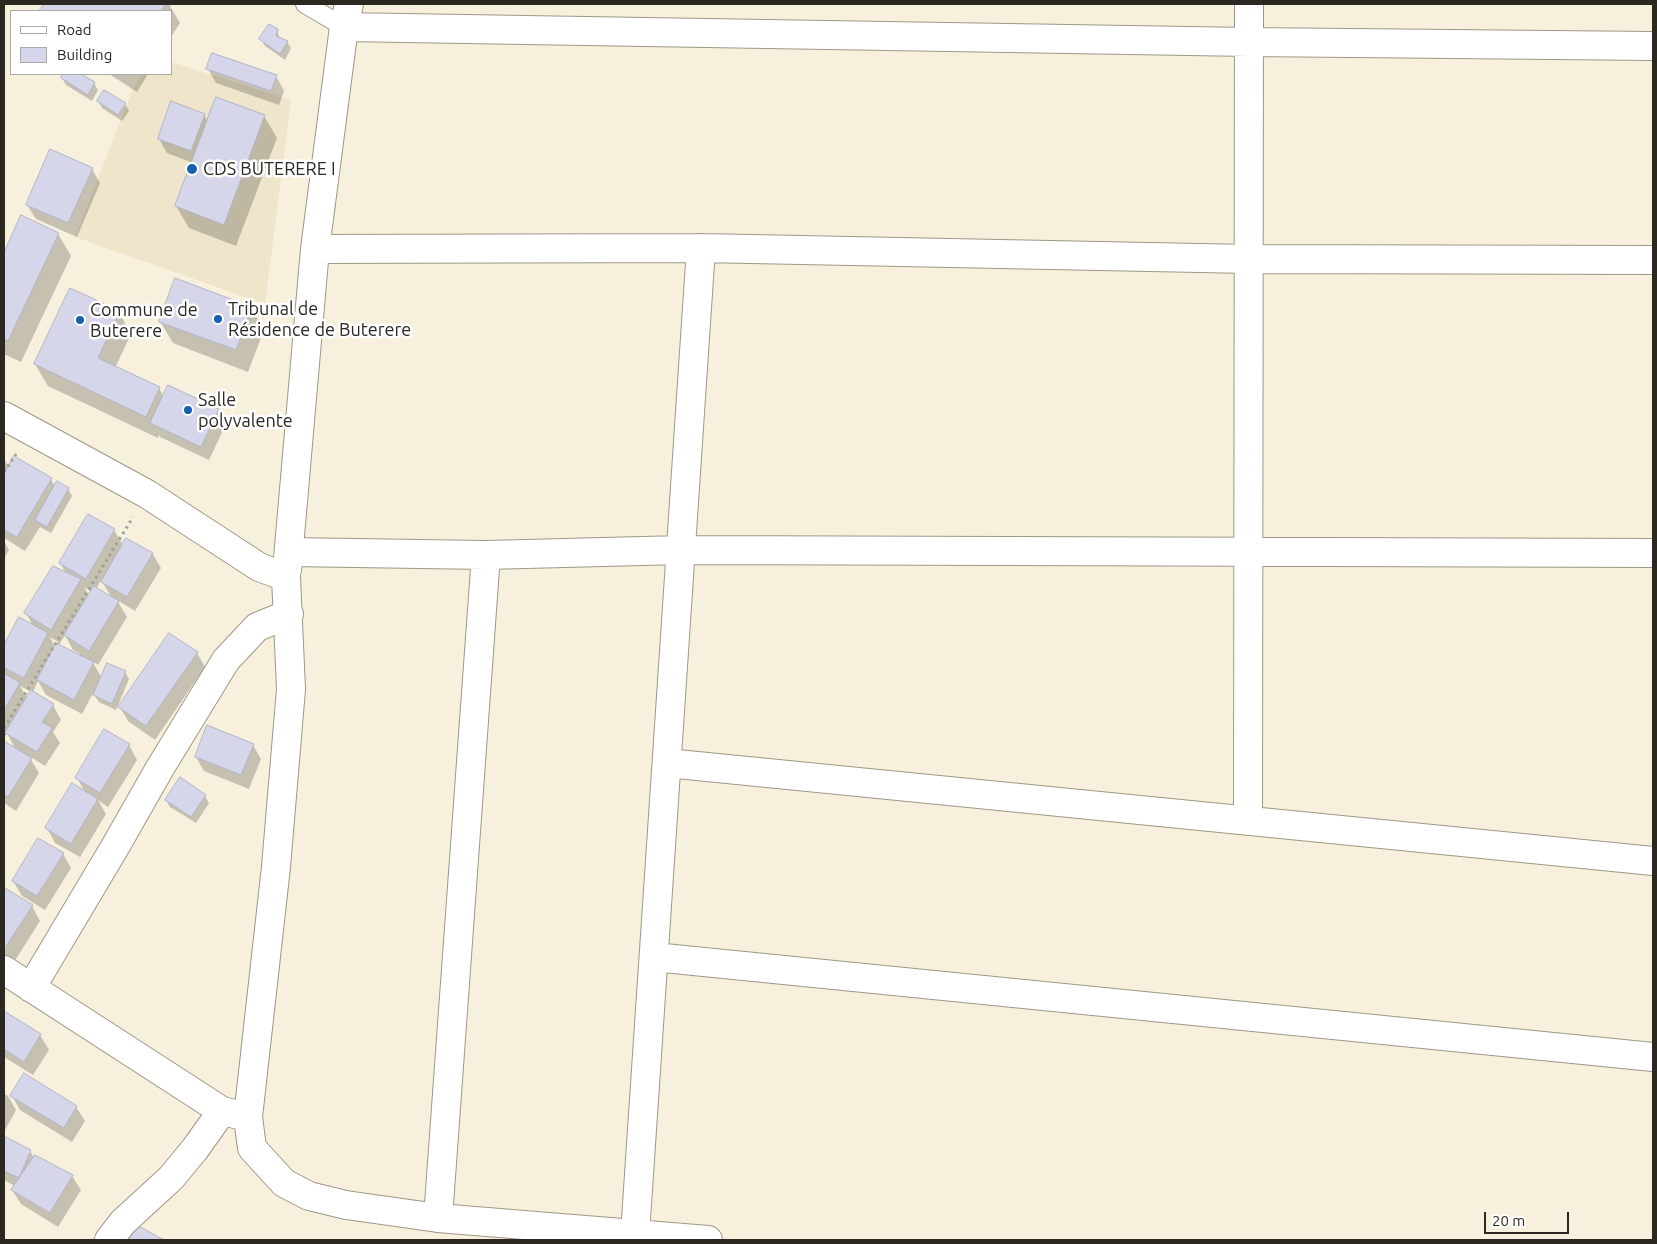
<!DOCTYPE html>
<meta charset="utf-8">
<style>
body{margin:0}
#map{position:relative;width:1657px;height:1244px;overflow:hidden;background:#f7f0dd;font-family:Ubuntu,sans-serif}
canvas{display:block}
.frame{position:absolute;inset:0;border:5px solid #2b2821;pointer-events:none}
.legend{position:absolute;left:10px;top:10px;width:162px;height:65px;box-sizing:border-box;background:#fff;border:1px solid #aaa9a6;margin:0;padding:6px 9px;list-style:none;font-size:15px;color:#2b2821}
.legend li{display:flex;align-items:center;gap:10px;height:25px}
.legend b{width:25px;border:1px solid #aaa9a6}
.scale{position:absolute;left:1484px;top:1212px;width:85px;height:22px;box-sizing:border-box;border:2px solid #2b2821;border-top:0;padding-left:6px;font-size:15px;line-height:18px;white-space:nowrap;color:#2b2821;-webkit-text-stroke:4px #fff;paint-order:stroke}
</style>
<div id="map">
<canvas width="1657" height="1244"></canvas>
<div class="frame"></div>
<ul class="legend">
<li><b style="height:6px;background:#fff"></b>Road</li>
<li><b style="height:14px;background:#d5d6ea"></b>Building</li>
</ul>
<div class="scale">20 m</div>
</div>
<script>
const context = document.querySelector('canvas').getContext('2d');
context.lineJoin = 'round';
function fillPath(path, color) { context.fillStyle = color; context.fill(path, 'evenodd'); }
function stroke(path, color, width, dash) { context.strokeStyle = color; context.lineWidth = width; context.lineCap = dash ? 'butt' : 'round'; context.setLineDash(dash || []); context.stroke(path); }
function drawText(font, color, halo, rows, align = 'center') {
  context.font = font + ' Ubuntu,sans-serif'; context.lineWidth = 5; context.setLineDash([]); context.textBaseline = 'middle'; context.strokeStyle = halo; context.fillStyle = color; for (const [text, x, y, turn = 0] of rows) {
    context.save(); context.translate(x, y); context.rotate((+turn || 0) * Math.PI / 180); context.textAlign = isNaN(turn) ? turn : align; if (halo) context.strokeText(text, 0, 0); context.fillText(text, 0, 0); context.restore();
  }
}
const built = new Path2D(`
 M 171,62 L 291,100 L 265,304 L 75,237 L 133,89 L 141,74 L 171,74 Z`);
const shadow = new Path2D(`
 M 46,4 L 169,4 L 180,23 L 171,37 L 171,11 L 41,11 Z
 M 277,30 L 280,39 L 287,42 L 291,48 L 285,60 L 265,46 L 261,39 Z
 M 208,69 L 276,76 L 284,91 L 279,105 L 216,83 Z
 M 65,74 L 79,74 L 94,83 L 98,90 L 92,101 L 66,85 L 62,78 Z
 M 109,74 L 148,74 L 137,92 Z
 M 98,101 L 125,104 L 129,111 L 122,121 L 102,108 Z
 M 204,115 L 208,122 L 264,116 L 277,138 L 236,246 L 189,228 L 176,206 L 193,163 L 167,153 L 159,139 Z
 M 92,169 L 100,183 L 77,237 L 36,219 L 27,205 Z
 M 22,217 L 58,234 L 71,256 L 21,362 L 4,354 L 4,256 Z
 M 251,308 L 264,330 L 248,372 L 173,343 L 160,321 Z
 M 119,312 L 131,334 L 115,368 L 159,388 L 164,397 L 218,410 L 226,424 L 209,460 L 160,437 L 159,435 L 158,438 L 48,386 L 35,364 Z
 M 4,459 L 9,468 L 51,479 L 55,487 L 68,489 L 72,496 L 51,533 L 40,527 L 25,551 L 4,538 Z
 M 89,515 L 114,530 L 123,545 L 152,553 L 161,568 L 135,611 L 117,600 L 127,617 L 98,665 L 92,661 L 102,678 L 125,672 L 129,679 L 116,710 L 99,702 L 93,693 L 82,714 L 46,695 L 38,681 L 33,692 L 53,705 L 61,720 L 53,732 L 60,743 L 45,766 L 29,756 L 39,773 L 16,811 L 4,803 L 4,742 L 16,750 L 7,733 L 4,738 L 4,648 L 19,619 L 33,626 L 26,613 L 66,573 L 60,563 ZM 101,580 L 112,598 L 96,589 ZM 84,587 L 92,592 L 89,596 ZM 65,635 L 73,650 L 80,654 L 79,656 L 59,645 ZM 50,637 L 58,642 L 55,647 ZM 20,686 L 32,692 L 28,699 Z
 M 4,541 L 9,550 L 4,559 Z
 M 197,653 L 205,667 L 155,740 L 128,721 L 120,707 Z
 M 129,745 L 137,760 L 108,807 L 98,800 L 106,814 L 80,857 L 55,843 L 47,828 L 85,792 L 77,778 Z
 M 253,745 L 261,759 L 249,789 L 204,771 L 196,757 Z
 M 205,796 L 209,803 L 196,823 L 170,807 L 166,800 Z
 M 63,854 L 71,868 L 45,910 L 22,896 L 13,881 Z
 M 6,889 L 32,906 L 40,921 L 14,962 L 4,956 L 4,893 Z
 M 4,1012 L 40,1035 L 49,1050 L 33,1075 L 4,1057 Z
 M 4,1094 L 8,1096 L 16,1110 L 4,1132 Z
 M 12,1096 L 76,1107 L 85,1121 L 72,1142 L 20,1110 Z
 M 4,1138 L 30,1151 L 34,1158 L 72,1176 L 81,1190 L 58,1227 L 21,1204 L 12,1190 L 15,1186 L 4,1180 Z`);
const building = new Path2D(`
 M 44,4 L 166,4 L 161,11 L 39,11 Z
 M 269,24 L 278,29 L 276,36 L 288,41 L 280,54 L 259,39 Z
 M 212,53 L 277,75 L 271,91 L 206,69 Z
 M 63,74 L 81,74 L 95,82 L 88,95 L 61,78 Z
 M 104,90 L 126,103 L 118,115 L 97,101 Z
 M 216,97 L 265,115 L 224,225 L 175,206 Z
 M 171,101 L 205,114 L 191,151 L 158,139 Z
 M 50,149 L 93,168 L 68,223 L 26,205 Z
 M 21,215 L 59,233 L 8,341 L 4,339 L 4,253 Z
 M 175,278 L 252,307 L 236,350 L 159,322 Z
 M 70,288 L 120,311 L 98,358 L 160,387 L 146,417 L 34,364 Z
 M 168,385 L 219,409 L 201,447 L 150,423 Z
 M 14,456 L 52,478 L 17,537 L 4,530 L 4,474 Z
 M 57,481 L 69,488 L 47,527 L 35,520 Z
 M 88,514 L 115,529 L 86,579 L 59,563 Z
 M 126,538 L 153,553 L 127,597 L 101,582 Z
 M 53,566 L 81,579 L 51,630 L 24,613 Z
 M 94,586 L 119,601 L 89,651 L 64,635 Z
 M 19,617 L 48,633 L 24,678 L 4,668 L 4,645 Z
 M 169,633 L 198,652 L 146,726 L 118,707 Z
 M 56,643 L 94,662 L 74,700 L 37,680 Z
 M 107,663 L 126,671 L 112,704 L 93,695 Z
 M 4,673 L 20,683 L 4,710 Z
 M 31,690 L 54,704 L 42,722 L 52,728 L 37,752 L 5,733 Z
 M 207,725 L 254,744 L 241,775 L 195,757 Z
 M 104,729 L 130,744 L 100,793 L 75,778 Z
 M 4,741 L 32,758 L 8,797 L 4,795 Z
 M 180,777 L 206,795 L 191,817 L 165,800 Z
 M 72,783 L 98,799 L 71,844 L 45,828 Z
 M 38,838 L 64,853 L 37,896 L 12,881 Z
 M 5,888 L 33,905 L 5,948 L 4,947 L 4,890 Z
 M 4,1011 L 41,1034 L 24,1062 L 4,1049 Z
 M 24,1073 L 77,1106 L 64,1128 L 10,1096 Z
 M 4,1136 L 31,1150 L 19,1178 L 4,1171 Z
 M 35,1155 L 73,1175 L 50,1213 L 11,1190 Z
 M 135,1224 L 164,1240 L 126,1240 Z`);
const path = new Path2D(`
 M 4,472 L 16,454
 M 4,728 L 133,517`);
const service = new Path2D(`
 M 305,4 L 344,27`);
const minor = new Path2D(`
 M 344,27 L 1249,42 L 1653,46
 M 315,249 L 701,248 L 1249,259 L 1653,260
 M 4,416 L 147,494 L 259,567 L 286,577 L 291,689 L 276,867 L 248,1117 L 252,1148 L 284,1183 L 309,1196 L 346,1205 L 438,1218 L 708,1240
 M 289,552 L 486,555 L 682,550 L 1653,553
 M 287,570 L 315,249 L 344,27 L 349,4
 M 667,763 L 1653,861
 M 1248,821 L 1249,4
 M 654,957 L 1653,1057
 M 4,970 L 222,1111 L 248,1117
 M 31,988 L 115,847 L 160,768 L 226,660 L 257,627 L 289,614
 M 438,1218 L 486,555
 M 635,1234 L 701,248
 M 109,1240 L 123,1222 L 171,1178 L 195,1149 L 222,1111`);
const markers = [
 [192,169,6,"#1461b0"],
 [218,319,5,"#1461b0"],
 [80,320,5,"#1461b0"],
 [188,410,5,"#1461b0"]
];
const poiNames = [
 ["CDS BUTERERE I",203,169],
 ["Tribunal de",228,309],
 ["Résidence de Buterere",228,330],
 ["Commune de",90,310],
 ["Buterere",90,331],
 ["Salle",198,400],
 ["polyvalente",198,421]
];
fillPath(built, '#eee5cb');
fillPath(shadow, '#0003');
fillPath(building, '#d5d6ea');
stroke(building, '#b2b4c6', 1);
stroke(service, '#9f9887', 20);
stroke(minor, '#9f9887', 30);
stroke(path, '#a49e90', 3, [2.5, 4]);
stroke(service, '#fff', 18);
stroke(minor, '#fff', 28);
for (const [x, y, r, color] of markers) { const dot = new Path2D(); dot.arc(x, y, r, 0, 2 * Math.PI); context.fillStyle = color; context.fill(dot); stroke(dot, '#fff', 2); }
drawText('18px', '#2b2821', '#fff', poiNames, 'left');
</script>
